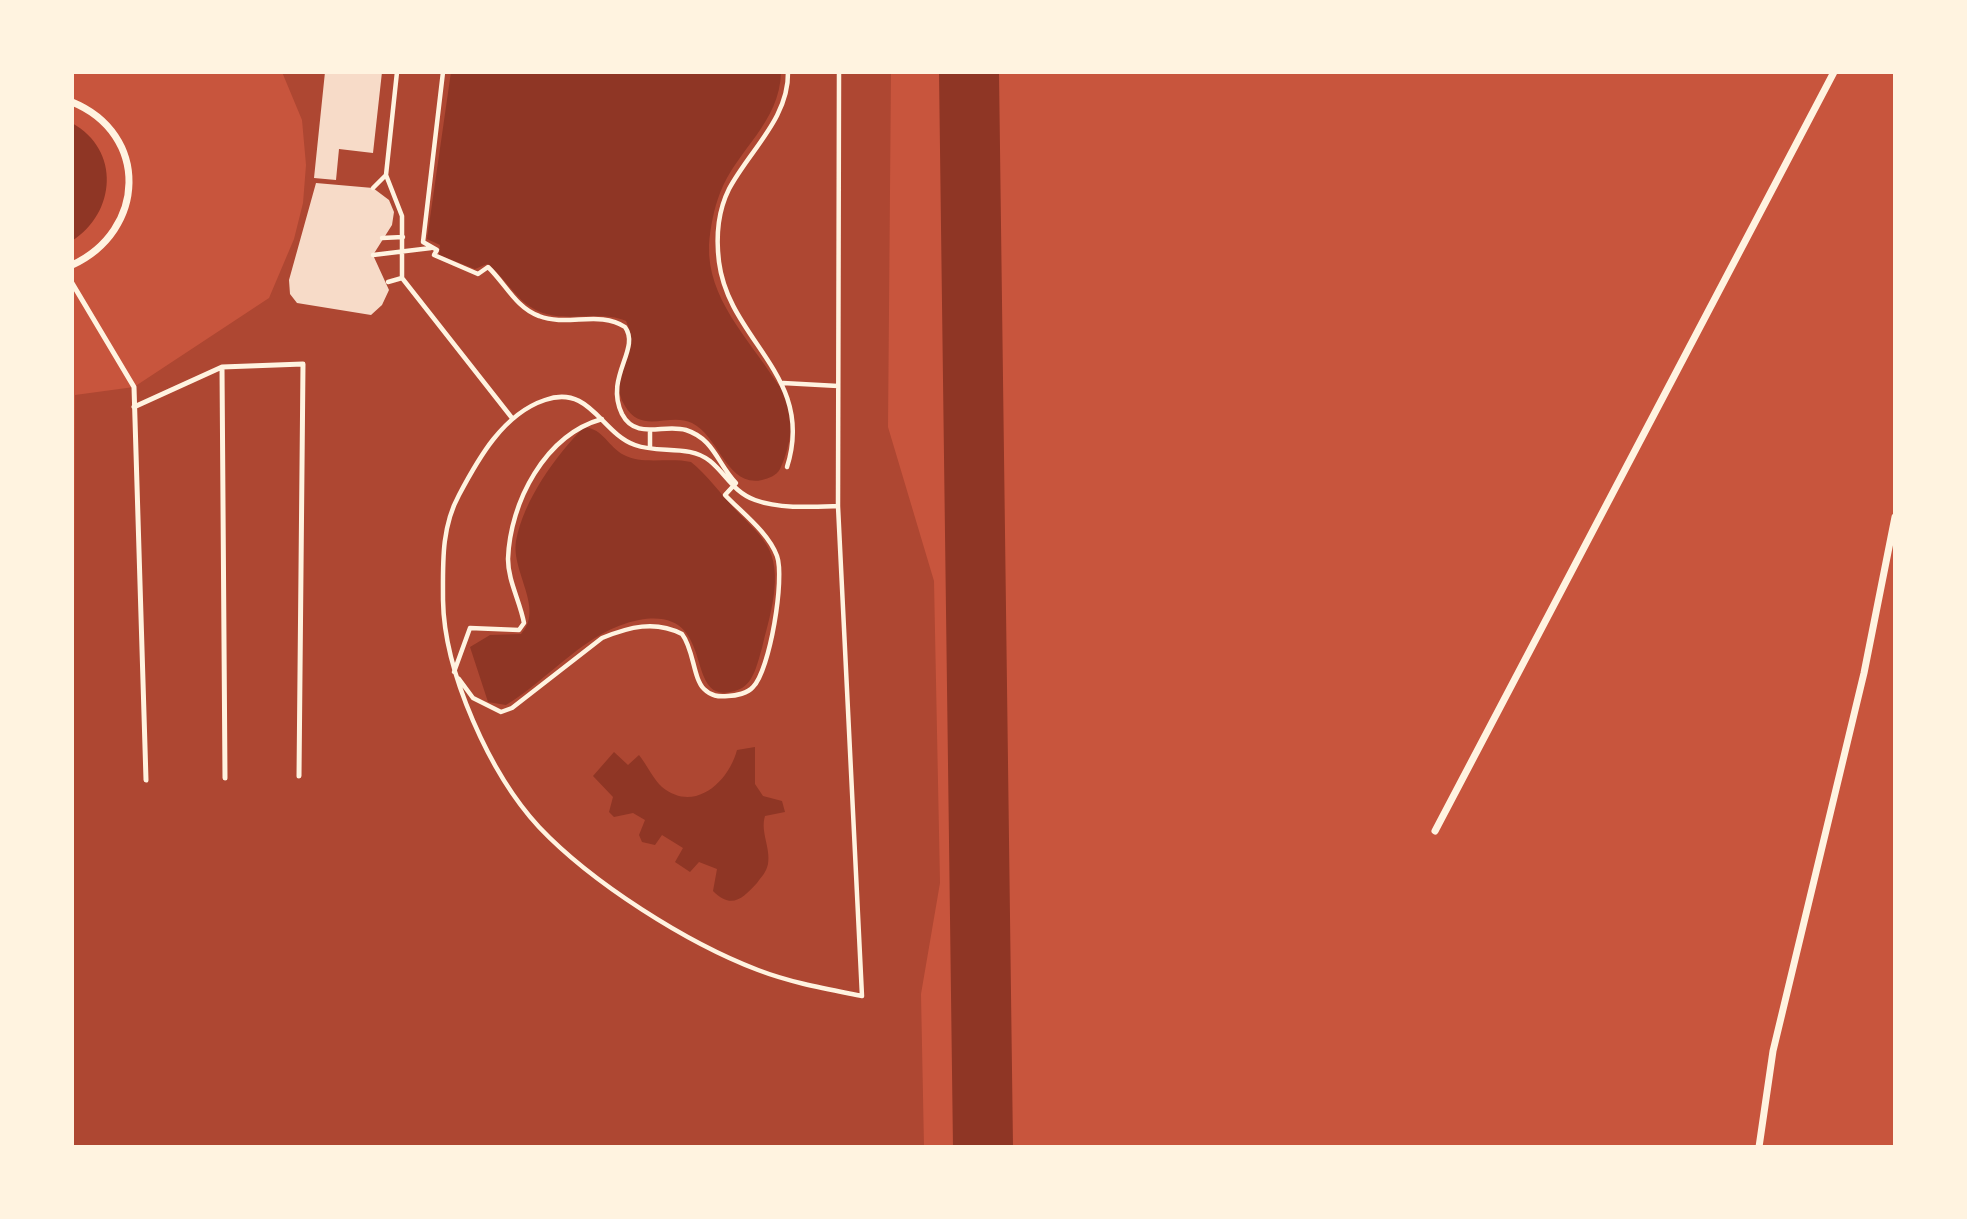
<!DOCTYPE html>
<style>
body{margin:0}
#map{position:relative;width:1967px;height:1219px;overflow:hidden;background:#c8553d;font-family:"PT Serif",serif}
canvas{display:block}
.frame{position:absolute;inset:0;border:74px solid #fff3e0;pointer-events:none}
</style>
<div id="map">
<canvas width="1967" height="1219"></canvas>
<div class="frame"></div>
</div>
<script>
const context = document.querySelector('canvas').getContext('2d');
context.lineJoin = 'round';
function fillPath(path, color) { context.fillStyle = color; context.fill(path, 'evenodd'); }
function stroke(path, color, width, dash) { context.strokeStyle = color; context.lineWidth = width; context.lineCap = dash ? 'butt' : 'round'; context.setLineDash(dash || []); context.stroke(path); }
const green = new Path2D(`
 M 282,72 L 891,72 L 888,427 L 934,581 L 940,883 L 921,994 L 924,1147 L 72,1147 L 75,395 L 134,387 L 269,298 L 294,239 L 303,203 L 306,165 L 302,120 Z`);
const water = new Path2D(`
 M 451,72 L 781,72 C 780,123 737,149 720,193 C 714,208 710,229 709,245 C 707,298 748,338 775,380 C 780,388 790,398 791,407 C 794,425 788,453 780,469 C 776,476 769,478 762,480 C 727,488 719,436 692,423 C 669,412 642,435 625,406 C 606,377 642,353 626,321 C 597,309 563,325 534,309 C 514,298 505,277 487,264 L 475,269 L 439,255 L 440,245 L 427,239 Z
 M 72,123 C 121,150 116,213 72,241 Z
 M 584,427 C 604,429 608,447 624,455 C 642,465 670,457 691,462 C 707,475 720,493 734,508 C 745,520 758,531 766,544 C 785,573 769,618 762,648 C 758,661 754,683 740,689 C 678,714 723,605 639,620 C 586,630 551,678 506,705 L 488,702 L 470,647 L 490,635 L 521,634 C 545,609 511,572 516,541 C 524,499 555,457 584,427 Z
 M 755,747 L 755,784 L 763,796 L 782,801 L 785,812 L 765,816 C 760,832 771,848 768,864 C 766,873 762,876 757,883 C 743,898 732,910 713,891 L 717,869 L 699,862 L 690,872 L 675,862 L 683,848 L 662,835 L 655,845 L 642,842 L 639,835 L 645,820 L 633,813 L 614,817 L 609,812 L 613,797 L 593,776 L 614,752 L 628,765 L 639,755 C 647,765 654,780 662,787 C 695,814 729,781 737,750 Z`);
const river = new Path2D(`
 M 969,72 L 983,1147`);
const building = new Path2D(`
 M 325,72 L 382,72 L 373,153 L 339,149 L 336,180 L 314,178 Z
 M 316,183 L 373,188 L 389,200 L 394,212 L 392,225 L 373,255 L 389,290 L 382,305 L 371,315 L 297,303 L 290,294 L 289,280 Z`);
const path = new Path2D(`
 M 397,72 L 386,175 L 402,216 L 402,278 L 512,418
 M 443,72 L 423,242 L 437,250 L 434,255 L 478,274 L 488,267 C 505,283 516,308 539,316 C 567,327 600,310 625,327 C 641,349 604,377 622,414 C 636,441 664,423 686,430 C 714,439 717,463 736,483 L 725,495 C 742,513 768,532 777,556 C 785,578 770,670 753,687 C 748,693 736,696 728,696 C 718,697 711,696 704,689 C 693,678 694,650 682,634 C 655,620 629,627 602,638 L 512,708 L 501,712 L 473,698 L 459,679
 M 373,188 L 386,175
 M 382,238 L 403,237
 M 373,255 L 431,248
 M 388,282 L 402,278
 M 783,383 L 838,386
 M 650,448 L 650,431
 M 787,467 C 816,376 729,341 719,262 C 716,238 718,211 729,189 C 749,151 789,118 788,72
 M 838,506 C 812,507 779,509 755,500 C 733,492 726,474 710,461 C 689,444 659,454 635,445 C 601,433 590,384 545,400 C 503,414 478,459 459,495 C 441,528 443,564 443,600 C 444,672 490,774 539,827 C 592,883 687,943 758,970 C 792,983 827,989 862,996 L 838,506 L 839,72
 M 454,672 L 470,628 L 519,630 L 524,623 C 520,601 508,581 508,559 C 510,502 545,435 602,419`);
const service = new Path2D(`
 M 72,283 L 134,387 L 146,780
 M 222,367 L 225,778
 M 134,407 L 222,367 L 303,364 L 299,776`);
const minor = new Path2D(`
 M 72,102 C 150,134 146,231 72,265
 M 1435,831 L 1834,72
 M 1759,1147 L 1773,1051 L 1864,673 L 1895,517`);
fillPath(green, '#ae4732');
fillPath(water, '#8f3625');
stroke(river, '#8f3625', 60);
fillPath(building, '#f7dbc8');
stroke(path, '#fff3e0', 4.5);
stroke(service, '#fff3e0', 5);
stroke(minor, '#fff3e0', 7);
</script>
